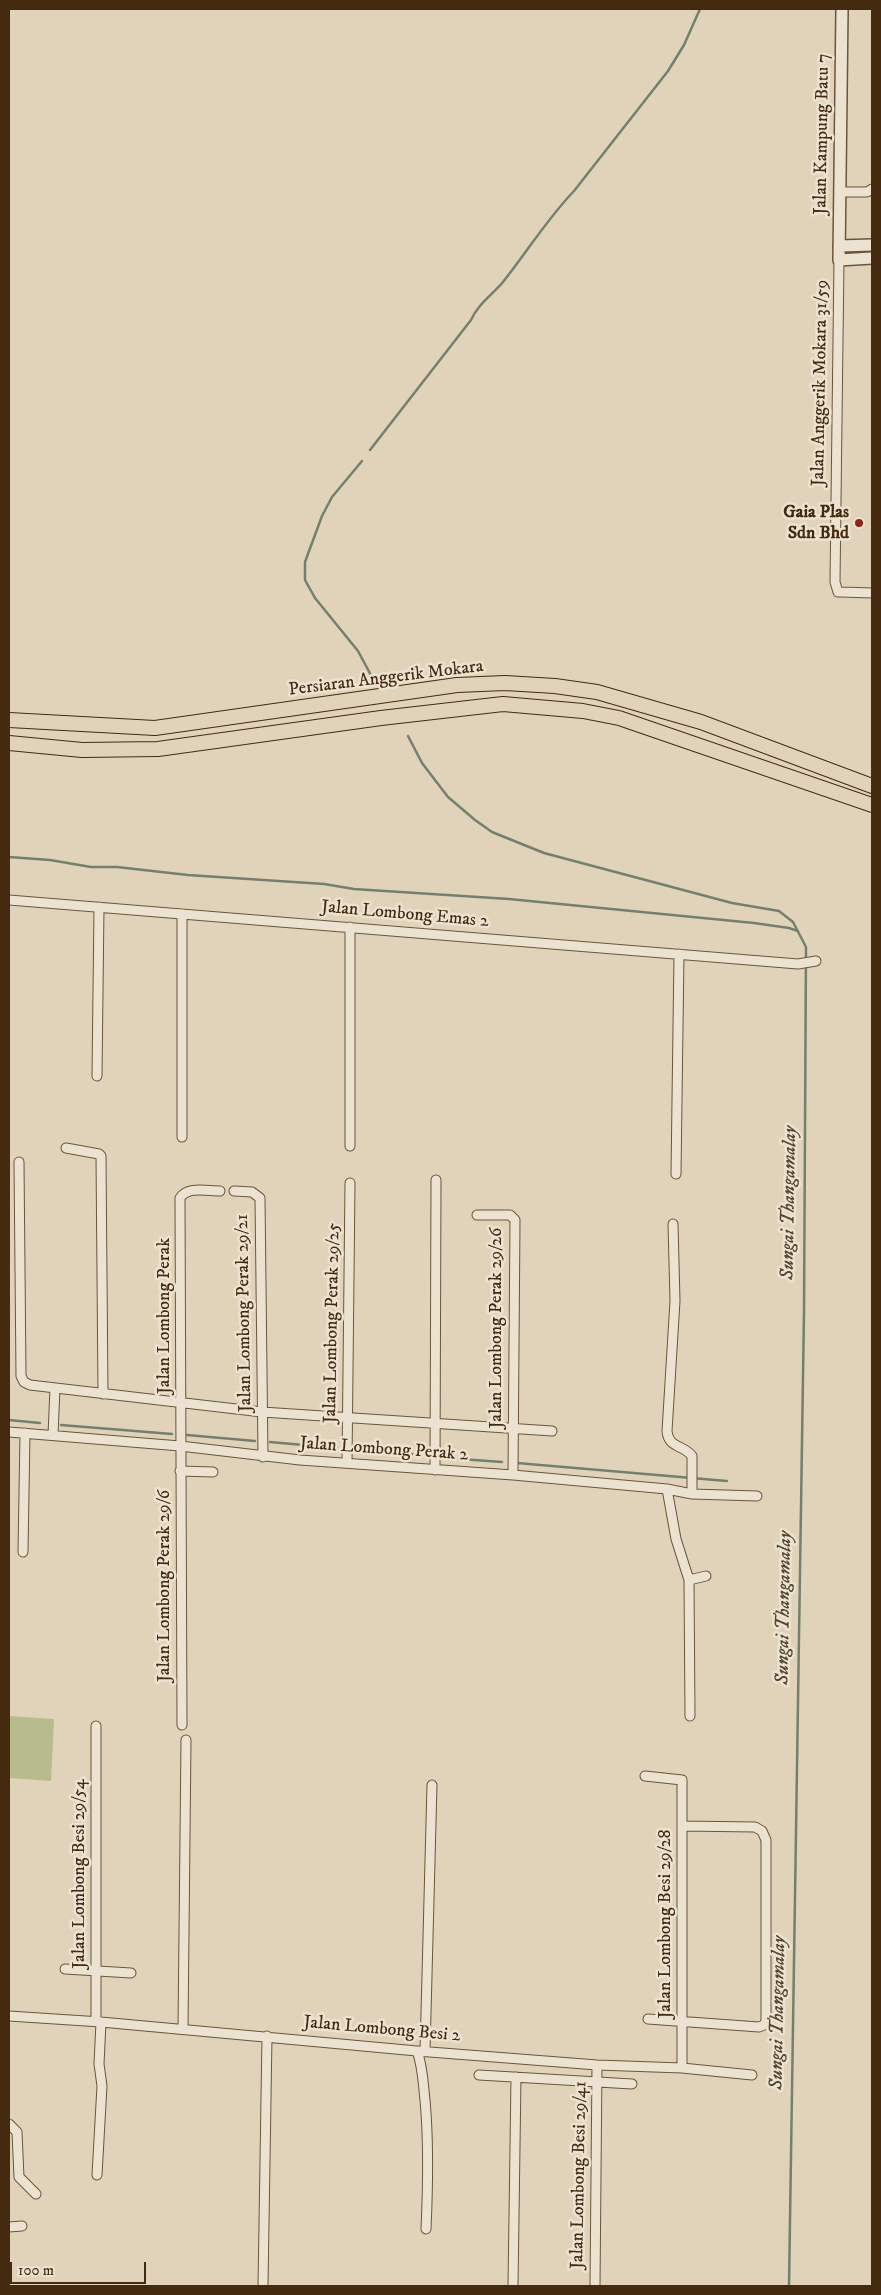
<!DOCTYPE html>
<style>
body{margin:0}
#map{position:relative;width:881px;height:2295px;overflow:hidden;background:#e1d3b9;font-family:"IM FELL DW Pica",serif}
canvas{display:block}
.frame{position:absolute;inset:0;border:10px solid #442b10;pointer-events:none}
.scale{position:absolute;left:10px;top:2262px;width:136px;height:22px;box-sizing:border-box;border:2px solid #442b10;border-top:0;padding-left:6px;font-size:15px;line-height:18px;white-space:nowrap;color:#442b10;-webkit-text-stroke:4px #ece2d2;paint-order:stroke}
</style>
<div id="map">
<canvas width="881" height="2295"></canvas>
<div class="frame"></div>
<div class="scale">100 m</div>
</div>
<script>
const context = document.querySelector('canvas').getContext('2d');
context.lineJoin = 'round';
function fillPath(path, color) { context.fillStyle = color; context.fill(path, 'evenodd'); }
function stroke(path, color, width, dash) { context.strokeStyle = color; context.lineWidth = width; context.lineCap = dash ? 'butt' : 'round'; context.setLineDash(dash || []); context.stroke(path); }
function drawText(font, color, halo, rows, align = 'center') {
  context.font = font + ' "IM FELL DW Pica",serif'; context.lineWidth = 5; context.setLineDash([]); context.textBaseline = 'middle'; context.strokeStyle = halo; context.fillStyle = color; for (const [text, x, y, turn = 0] of rows) {
    context.save(); context.translate(x, y); context.rotate((+turn || 0) * Math.PI / 180); context.textAlign = isNaN(turn) ? turn : align; if (halo) context.strokeText(text, 0, 0); context.fillText(text, 0, 0); context.restore();
  }
}
const green = new Path2D(`
 M 9,1716 L 54,1719 L 51,1781 L 9,1778 Z`);
const stream = new Path2D(`
 M 370,450 L 471,320 C 478,304 492,295 503,282 C 527,252 547,219 574,191 L 668,71 L 684,45 L 700,9
 M 362,461 L 332,497 L 322,516 L 305,562 L 305,580 L 315,598 L 358,651 L 373,679
 M 408,736 L 422,763 L 448,797 L 475,820 L 492,832 L 544,853 L 732,903 L 779,911 L 793,922 L 806,947 L 804,1312 L 789,2286
 M 9,857 L 50,860 L 91,867 L 117,867 L 188,875 L 324,884 L 354,889 L 509,899 L 754,923 L 789,928 L 798,931
 M 9,1420 L 40,1423
 M 61,1425 L 172,1434
 M 187,1435 L 255,1441
 M 270,1442 L 337,1448
 M 352,1449 L 422,1455
 M 447,1458 L 502,1462
 M 517,1463 L 727,1481`);
const minor = new Path2D(`
 M 840,192 L 867,192 L 872,189
 M 839,260 L 835,582 L 838,592 L 841,592 L 872,593
 M 9,900 L 798,964 L 816,961
 M 182,914 L 182,1137
 M 97,1076 L 99,907
 M 350,1146 L 350,927
 M 66,1148 L 99,1154 L 101,1156 L 103,1394
 M 19,1162 L 21,1376 L 24,1382 L 30,1385 L 262,1412 L 552,1431
 M 676,1174 L 679,954
 M 234,1191 L 252,1192 L 260,1198 L 263,1457
 M 477,1215 L 510,1215 L 515,1220 L 513,1475
 M 673,1224 L 675,1301 L 667,1431 C 668,1448 684,1445 692,1456 L 692,1494
 M 9,1432 L 180,1446 L 300,1460 L 513,1475 L 667,1489 L 692,1494 L 757,1496
 M 53,1435 L 55,1388
 M 347,1463 L 350,1183
 M 435,1470 L 436,1180
 M 180,1471 L 213,1472
 M 667,1489 L 676,1539 L 689,1580 L 706,1576
 M 23,1552 L 25,1433
 M 689,1580 L 690,1716
 M 182,1725 L 180,1198 C 187,1186 207,1191 220,1191
 M 96,1726 L 96,2021
 M 645,1776 L 682,1780 L 682,2068
 M 65,1969 L 131,1973
 M 9,2016 L 101,2022 L 417,2051 L 597,2065 L 682,2068 L 752,2075
 M 648,2019 L 759,2027 L 764,2025 L 766,2021 L 766,1840 L 762,1831 L 755,1827 L 682,1826
 M 183,2029 L 186,1740
 M 417,2051 C 423,2067 423,2083 425,2100 C 429,2144 428,2186 426,2229
 M 425,2051 L 432,1785
 M 479,2075 L 632,2084
 M 9,2124 L 17,2132 L 19,2177 L 36,2194
 M 97,2175 L 102,2086 L 99,2064 L 101,2022
 M 9,2227 L 22,2226
 M 263,2286 L 267,2036
 M 513,2286 L 516,2077
 M 595,2286 L 597,2065`);
const tertiary = new Path2D(`
 M 842,9 L 839,260 L 872,258
 M 839,246 L 872,245`);
const primary = new Path2D(`
 M 9,720 L 155,728 L 457,685 L 505,683 L 555,686 L 597,692 L 701,722 L 872,786
 M 9,743 L 82,750 L 158,749 L 381,718 L 503,704 L 583,711 L 619,718 L 872,805`);
const markers = [
 [859,523,5,"#8f2418"]
];
const streetNames = [
 ["Jalan Kampung Batu 7",823,134,-89],
 ["Jalan Anggerik Mokara 31/59",821,383,-89],
 ["Persiaran Anggerik Mokara",386,679,-7],
 ["Jalan Lombong Emas 2",405,915,5],
 ["Jalan Lombong Perak 29/21",245,1313,-91],
 ["Jalan Lombong Perak",165,1316,-90],
 ["Jalan Lombong Perak 29/25",333,1323,-89],
 ["Jalan Lombong Perak 29/26",497,1328,-90],
 ["Jalan Lombong Perak 2",384,1450,4],
 ["Jalan Lombong Perak 29/6",165,1586,-90],
 ["Jalan Lombong Besi 29/54",80,1874,-90],
 ["Jalan Lombong Besi 29/28",666,1924,-90],
 ["Jalan Lombong Besi 2",382,2030,5],
 ["Jalan Lombong Besi 29/41",580,2175,-89]
];
const poiNames = [
 ["Gaia Plas",849,513],
 ["Sdn Bhd",849,534]
];
const waterNames = [
 ["Sungai Thangamalay",790,1203,-89],
 ["Sungai Thangamalay",785,1608,-89],
 ["Sungai Thangamalay",779,2013,-89]
];
fillPath(green, '#b8bb8c');
stroke(stream, '#74806f', 2.5);
stroke(minor, '#6b553a', 11);
stroke(tertiary, '#6b553a', 14);
stroke(primary, '#442b10', 16);
stroke(minor, '#ece2d2', 9);
stroke(tertiary, '#ece2d2', 11);
stroke(primary, '#e1d3b9', 14);
for (const [x, y, r, color] of markers) { const dot = new Path2D(); dot.arc(x, y, r, 0, 2 * Math.PI); context.fillStyle = color; context.fill(dot); stroke(dot, '#ece2d2', 2); }
drawText('18px', '#442b10', '#ece2d2', streetNames);
drawText('bold 18px', '#442b10', '#ece2d2', poiNames, 'right');
drawText('italic 19px', '#544730', '#ece2d2', waterNames);
</script>
